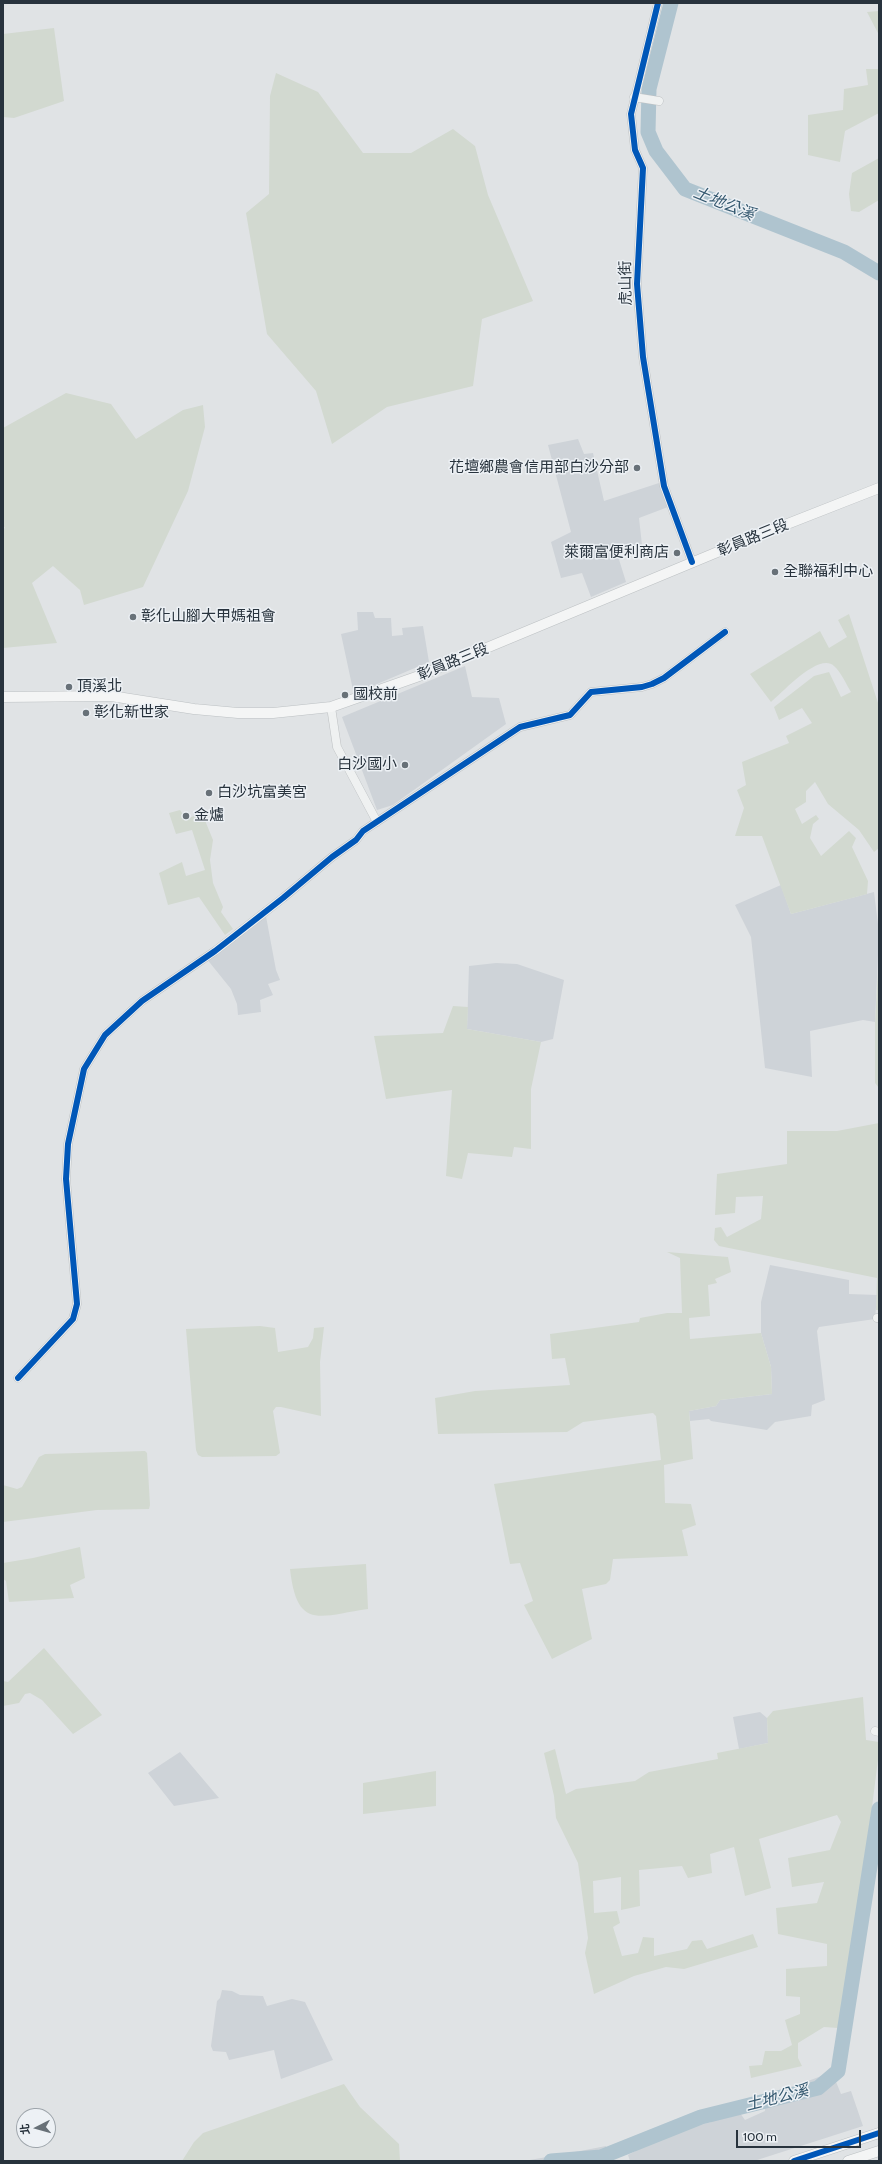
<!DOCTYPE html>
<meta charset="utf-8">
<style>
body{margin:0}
#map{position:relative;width:882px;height:2164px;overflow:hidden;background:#e0e3e5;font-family:Cabin,"Noto Sans TC",sans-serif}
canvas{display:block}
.frame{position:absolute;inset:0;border:4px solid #28333d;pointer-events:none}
.north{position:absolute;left:16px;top:2108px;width:40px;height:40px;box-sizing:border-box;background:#edf1f5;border:1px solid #9ea5ab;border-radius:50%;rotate:264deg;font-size:11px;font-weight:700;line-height:16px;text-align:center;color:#28333d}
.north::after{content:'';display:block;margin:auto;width:14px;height:18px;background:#687178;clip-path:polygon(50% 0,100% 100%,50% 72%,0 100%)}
.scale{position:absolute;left:736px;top:2130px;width:125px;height:18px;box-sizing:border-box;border:2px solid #28333d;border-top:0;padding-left:5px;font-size:12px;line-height:14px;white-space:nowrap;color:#28333d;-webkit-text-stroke:3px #edf1f5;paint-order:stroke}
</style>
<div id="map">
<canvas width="882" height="2164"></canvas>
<div class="frame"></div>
<div class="north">北</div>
<div class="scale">100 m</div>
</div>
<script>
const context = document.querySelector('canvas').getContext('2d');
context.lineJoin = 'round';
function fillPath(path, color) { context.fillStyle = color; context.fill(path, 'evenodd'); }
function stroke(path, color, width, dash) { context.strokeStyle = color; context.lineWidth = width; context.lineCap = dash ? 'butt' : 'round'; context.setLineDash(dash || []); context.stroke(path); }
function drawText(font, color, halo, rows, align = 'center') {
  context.font = font + ' Cabin,"Noto Sans TC",sans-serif'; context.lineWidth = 3; context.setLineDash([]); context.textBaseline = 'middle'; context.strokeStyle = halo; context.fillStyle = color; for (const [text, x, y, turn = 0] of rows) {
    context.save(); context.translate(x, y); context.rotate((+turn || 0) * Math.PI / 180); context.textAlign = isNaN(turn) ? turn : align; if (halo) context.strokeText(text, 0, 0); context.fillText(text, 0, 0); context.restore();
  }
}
const built = new Path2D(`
 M 578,439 L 584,454 L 593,453 L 604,501 L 659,483 L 668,507 L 639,518 L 642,545 L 617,553 L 626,582 L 591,597 L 582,573 L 561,578 L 551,542 L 571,532 L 548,445 Z
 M 357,612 L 373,612 L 375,618 L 391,618 L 392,636 L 403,635 L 402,628 L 423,626 L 429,662 L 370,687 L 353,690 L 341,634 L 358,630 Z
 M 465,666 L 472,697 L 499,698 L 506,724 L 393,805 L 377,810 L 342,717 Z
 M 781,885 L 791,914 L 874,892 L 879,932 L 875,1022 L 863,1020 L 810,1031 L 812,1077 L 765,1068 L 751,937 L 735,905 Z
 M 265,911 L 276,970 L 280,980 L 268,984 L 273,995 L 260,1000 L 261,1012 L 238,1015 L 237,1004 L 231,989 L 206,958 Z
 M 496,963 L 517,964 L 564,980 L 553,1039 L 541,1042 L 467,1029 L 469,966 Z
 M 770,1265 L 849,1280 L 849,1294 L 877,1295 L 875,1319 L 819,1327 L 817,1331 L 825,1400 L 812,1405 L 811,1416 L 775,1422 L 767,1430 L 711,1421 L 709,1419 L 690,1421 L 689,1411 L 716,1406 L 720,1400 L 772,1394 L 771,1367 L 761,1333 L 761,1302 Z
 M 760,1712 L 767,1718 L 768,1743 L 739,1749 L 733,1717 Z
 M 180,1752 L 219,1798 L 174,1806 L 148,1773 Z
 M 222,1990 L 232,1991 L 240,1995 L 263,1996 L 267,2006 L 292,1999 L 305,2002 L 333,2060 L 281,2079 L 274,2050 L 229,2060 L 226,2052 L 213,2051 L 211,2046 L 217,2001 L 220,1998 Z
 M 832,2072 L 841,2094 L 851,2091 L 863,2126 L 754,2161 L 630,2161 L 628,2155 L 665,2135 L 711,2122 L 709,2116 L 735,2106 L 745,2120 L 765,2111 L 763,2095 L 785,2088 L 793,2102 L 805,2097 L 800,2084 Z
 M 606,2146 L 610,2161 L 524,2161 L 575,2152 Z`);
const green = new Path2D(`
 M 879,11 L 879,35 L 867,12 Z
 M 54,28 L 64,101 L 14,118 L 3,117 L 3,34 Z
 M 866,69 L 879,69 L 879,113 L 845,131 L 840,162 L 808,155 L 808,115 L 843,110 L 844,89 L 868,85 Z
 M 276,73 L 318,92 L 363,153 L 411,153 L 453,129 L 475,146 L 488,195 L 533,301 L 482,319 L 473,386 L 387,407 L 332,444 L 316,391 L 267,334 L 246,213 L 269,194 L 270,96 Z
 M 879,158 L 879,200 L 859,212 L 851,211 L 849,194 L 852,173 Z
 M 66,393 L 111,404 L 136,439 L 183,410 L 203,405 L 205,427 L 188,491 L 143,587 L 84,605 L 80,590 L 53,566 L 32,583 L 57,643 L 3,648 L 3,529 L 5,528 L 3,525 L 3,428 Z
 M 849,614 L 879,706 L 879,848 L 874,852 L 859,830 L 828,804 L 815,782 L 806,791 L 806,802 L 795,809 L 802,824 L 816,815 L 819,819 L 813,824 L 810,838 L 821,856 L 849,831 L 856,838 L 852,847 L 868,881 L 867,894 L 791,914 L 762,836 L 735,836 L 744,808 L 737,790 L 746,785 L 742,762 L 789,743 L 786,736 L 812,723 L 802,708 L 779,720 L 774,707 L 814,676 L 829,672 L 841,697 L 851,692 C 846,684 841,672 834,666 C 819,652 783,692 771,702 L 750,674 L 820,631 L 829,648 L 847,637 L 838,620 Z
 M 180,810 L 186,819 L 202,813 L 213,840 L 210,860 L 213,883 L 223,907 L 221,912 L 233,929 L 225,935 L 199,897 L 168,905 L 159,873 L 182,862 L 186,876 L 205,870 L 192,830 L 176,834 L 169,813 Z
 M 879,954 L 879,1088 L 875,1083 L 875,1022 Z
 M 453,1006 L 468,1007 L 467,1029 L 541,1042 L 531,1089 L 531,1149 L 514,1147 L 512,1157 L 468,1153 L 462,1179 L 446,1176 L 452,1090 L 386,1099 L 374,1036 L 443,1033 Z
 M 879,1123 L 879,1310 L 876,1310 L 877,1278 L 719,1246 L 714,1240 L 715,1228 L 721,1227 L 727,1237 L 761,1219 L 763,1196 L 736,1197 L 735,1213 L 715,1215 L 717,1174 L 787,1164 L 787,1131 L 837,1131 Z
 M 667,1252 L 728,1257 L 731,1272 L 715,1279 L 717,1283 L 708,1285 L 710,1316 L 689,1318 L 690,1339 L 761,1333 L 771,1367 L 772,1394 L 720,1400 L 716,1406 L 689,1411 L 693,1459 L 664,1465 L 665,1503 L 691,1504 L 696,1525 L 682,1530 L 688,1556 L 613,1559 L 610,1580 L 606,1584 L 582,1589 L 592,1639 L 552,1659 L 524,1605 L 533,1601 L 520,1563 L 510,1564 L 494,1484 L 661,1460 L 656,1416 L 653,1413 L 583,1422 L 567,1432 L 438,1434 L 435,1398 L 475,1391 L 570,1385 L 565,1358 L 552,1359 L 550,1334 L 639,1322 L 640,1318 L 667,1313 L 682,1313 L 680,1258 Z
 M 260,1326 L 275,1328 L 278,1352 L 308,1347 L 313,1338 L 314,1328 L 324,1327 L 320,1362 L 321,1416 L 281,1407 L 276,1407 L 273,1411 L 280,1453 L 276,1456 L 202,1457 L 198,1455 L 196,1450 L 186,1329 Z
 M 145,1451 L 147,1453 L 150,1505 L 149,1509 L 97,1510 L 3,1522 L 3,1485 L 17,1489 L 22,1487 L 39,1457 L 45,1454 Z
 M 80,1547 L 85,1578 L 70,1585 L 74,1598 L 9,1602 L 6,1581 L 3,1579 L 3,1563 L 33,1558 Z
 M 366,1564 L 368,1609 C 319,1616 297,1631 290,1569 Z
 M 44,1648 L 102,1715 L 73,1734 L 42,1700 L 30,1693 L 25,1694 L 19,1703 L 3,1706 L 3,1681 L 8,1682 Z
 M 863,1697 L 866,1740 L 879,1742 L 879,1752 L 852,1963 L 838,2028 L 824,2027 L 798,2043 L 798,2058 L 802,2066 L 751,2078 L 749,2066 L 762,2065 L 765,2051 L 781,2051 L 792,2045 L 785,2020 L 800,2014 L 800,1997 L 786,1996 L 786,1969 L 827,1966 L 827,1944 L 778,1934 L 776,1908 L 817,1903 L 824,1882 L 792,1887 L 788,1858 L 830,1850 L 841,1822 L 837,1815 L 759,1839 L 771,1888 L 745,1896 L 734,1847 L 710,1854 L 712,1873 L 688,1878 L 682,1866 L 639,1870 L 640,1906 L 621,1910 L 621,1877 L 593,1881 L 594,1913 L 617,1911 L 620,1923 L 613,1927 L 622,1956 L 638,1953 L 643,1937 L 654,1938 L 654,1956 L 687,1949 L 692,1941 L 702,1940 L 707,1949 L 753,1934 L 758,1947 L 684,1969 L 666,1967 L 634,1976 L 594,1994 L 585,1953 L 588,1938 L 578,1863 L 556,1818 L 554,1796 L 544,1753 L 555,1749 L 566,1794 L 576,1789 L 635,1781 L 649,1772 L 718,1759 L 717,1753 L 768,1743 L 767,1718 L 773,1711 Z
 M 436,1771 L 436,1806 L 363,1814 L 363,1783 Z
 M 344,2084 L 360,2107 L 399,2144 L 400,2161 L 182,2161 L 194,2142 L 203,2133 Z`);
const river = new Path2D(`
 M 671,3 L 649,89 L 648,132 L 656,151 L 685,189 L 844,252 L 879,273
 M 551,2161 L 601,2157 L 701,2117 L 818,2088 L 838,2071 L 879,1809`);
const minor = new Path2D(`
 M 658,3 L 631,114 L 635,150 L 643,168 L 637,284 L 643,357 L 664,486 L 692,562
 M 634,97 L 659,101
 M 331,707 L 337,747 L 377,822
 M 877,1318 L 879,1318
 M 18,1378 L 73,1319 L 77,1304 L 66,1179 L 68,1144 L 84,1069 L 105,1035 L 142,1001 L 215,951 L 283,898 L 332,857 L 356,840 L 363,831 L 520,727 L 570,715 L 591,692 L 642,687 L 652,684 L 664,678 L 725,632
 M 875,1731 L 879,1732`);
const major = new Path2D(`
 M 3,697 L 111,696 L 194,709 L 238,713 L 273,713 L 331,707 L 419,676 L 744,541 L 879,488
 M 794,2161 L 879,2133
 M 848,2161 L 879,2151`);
const cycleway = new Path2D(`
 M 658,3 L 631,114 L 635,150 L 643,168 L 637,284 L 643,357 L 664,486 L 692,562
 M 18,1378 L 73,1319 L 77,1304 L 66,1179 L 68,1144 L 84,1069 L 105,1035 L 142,1001 L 215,951 L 283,898 L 332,857 L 356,840 L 363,831 L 520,727 L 570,715 L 591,692 L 642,687 L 652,684 L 664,678 L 725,632
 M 794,2161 L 879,2133`);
const markers = [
 [637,468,4,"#687178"],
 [677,553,4,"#687178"],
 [775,572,4,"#687178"],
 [133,617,4,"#687178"],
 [69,687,4,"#687178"],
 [345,695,4,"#687178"],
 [86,713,4,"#687178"],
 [405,765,4,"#687178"],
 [209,793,4,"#687178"],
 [186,816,4,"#687178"]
];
const streetNames = [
 ["虎山街",626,283,-91],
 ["彰員路三段",753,538,-22],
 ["彰員路三段",453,662,-22]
];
const poiNames = [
 ["花壇鄉農會信用部白沙分部",629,468,"right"],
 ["萊爾富便利商店",669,553,"right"],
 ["全聯福利中心",783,572],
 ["彰化山腳大甲媽祖會",141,617],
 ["頂溪北",77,687],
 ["國校前",353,695],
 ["彰化新世家",94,713],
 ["白沙國小",397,765,"right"],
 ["白沙坑富美宮",217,793],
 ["金爐",194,816]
];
const waterNames = [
 ["土地公溪",724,204,22],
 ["土地公溪",777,2098,-14]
];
fillPath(built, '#ced3d8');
fillPath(green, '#d2d9d0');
stroke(river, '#afc4cf', 15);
stroke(minor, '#bec1c3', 9);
stroke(major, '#bcc0c3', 11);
stroke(minor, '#eff1f1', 8);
stroke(major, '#f4f5f5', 10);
stroke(cycleway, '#0057b8', 6);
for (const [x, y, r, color] of markers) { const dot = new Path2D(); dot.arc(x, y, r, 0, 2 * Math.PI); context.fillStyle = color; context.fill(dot); stroke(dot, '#edf1f5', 1.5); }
drawText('15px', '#28333d', '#edf1f5', streetNames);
drawText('15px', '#28333d', '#edf1f5', poiNames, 'left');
drawText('italic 16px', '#34586f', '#edf1f5', waterNames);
</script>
